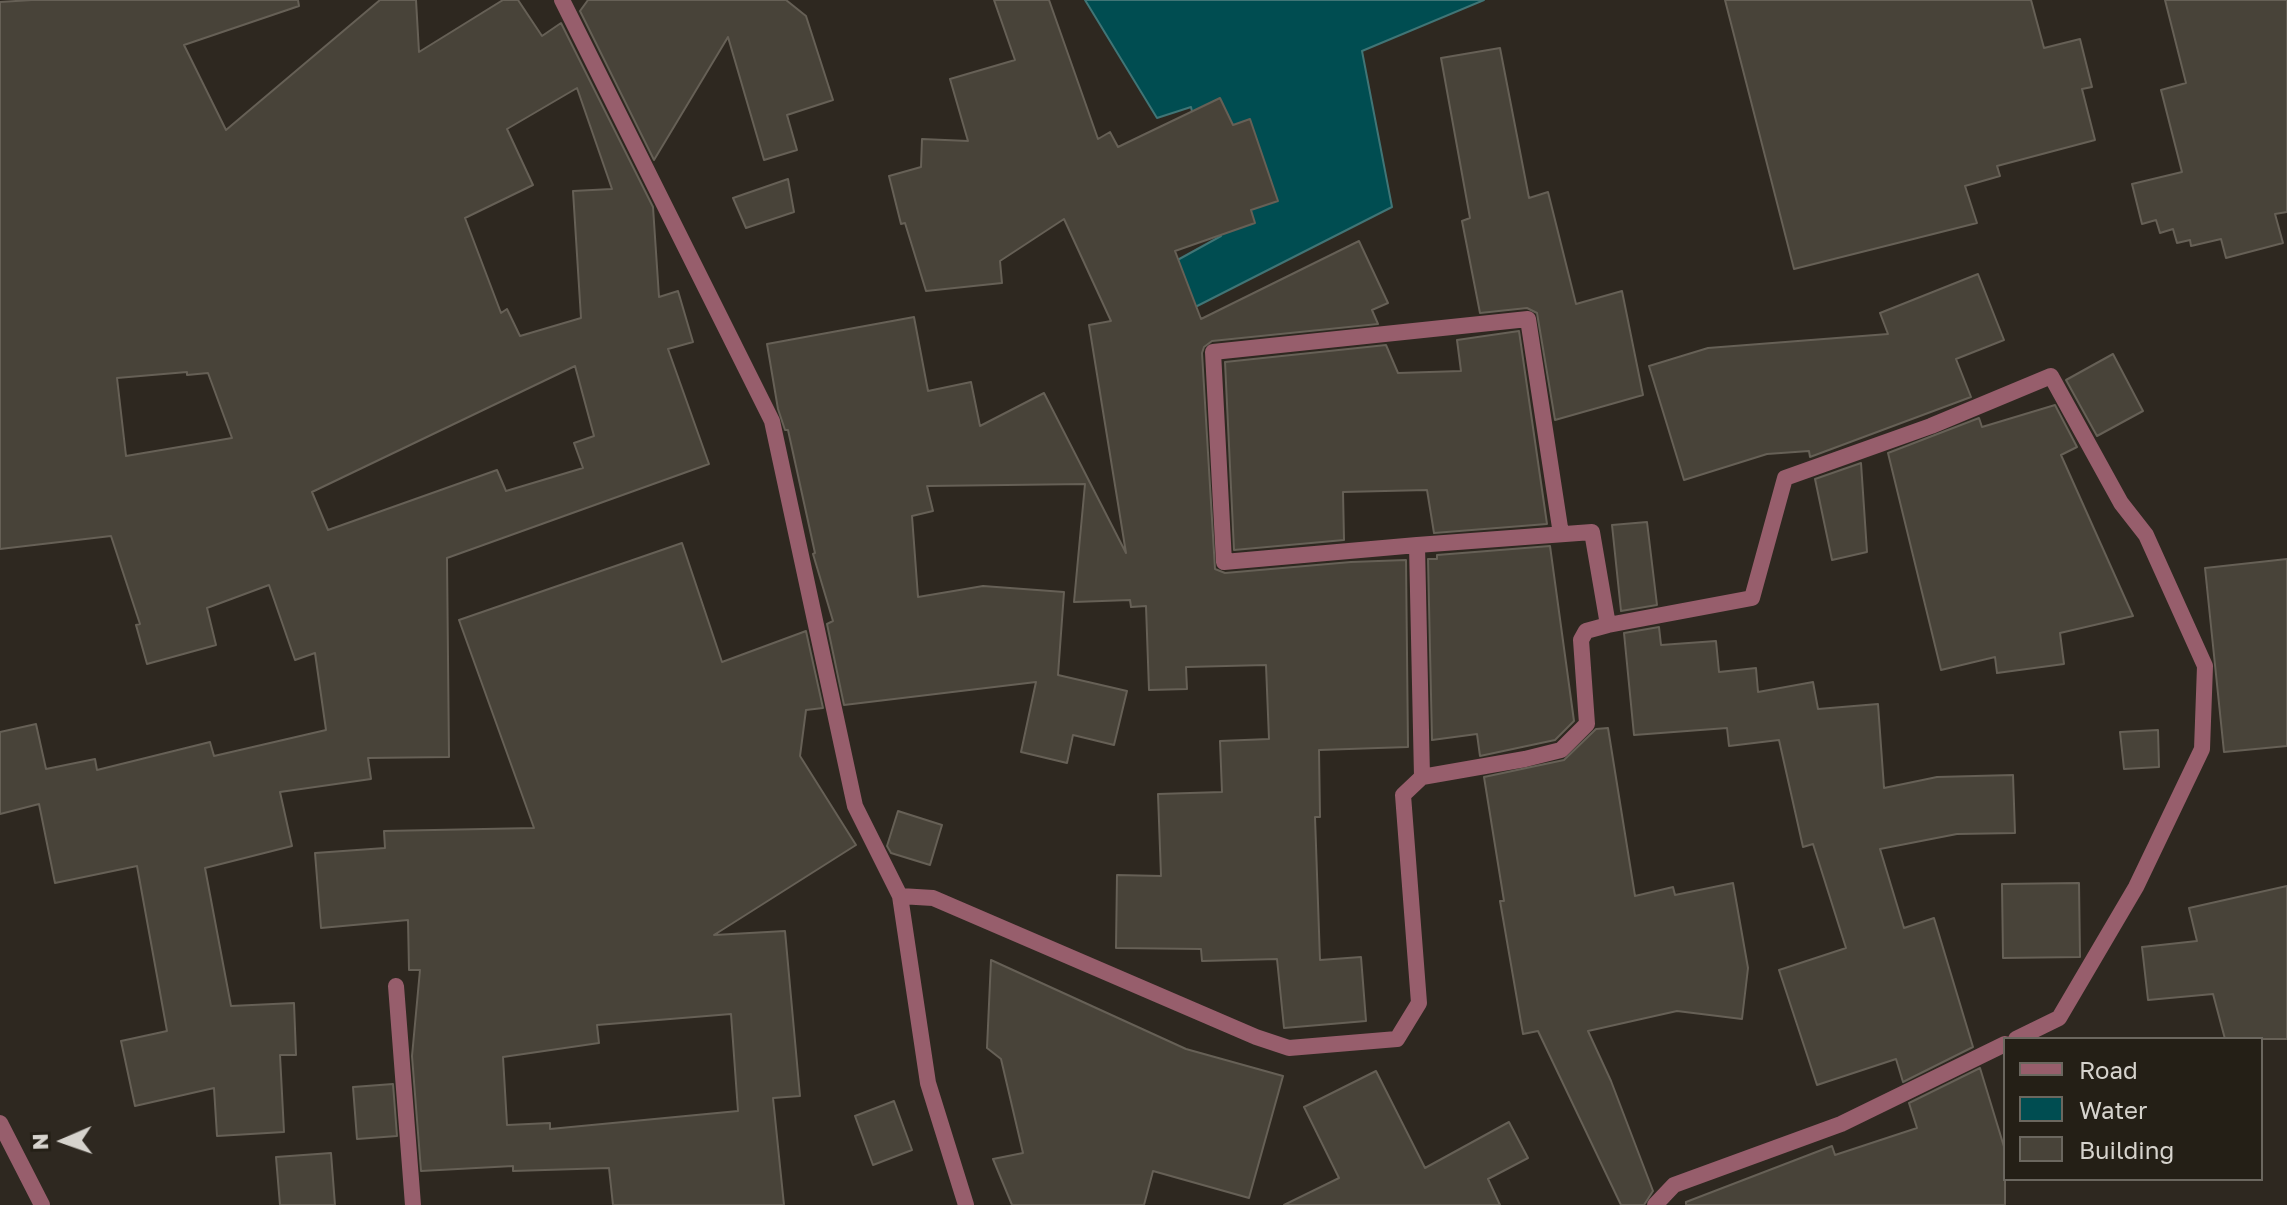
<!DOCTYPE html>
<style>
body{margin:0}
#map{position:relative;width:2287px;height:1205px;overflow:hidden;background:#2e2820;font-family:"Golos Text",sans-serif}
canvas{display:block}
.legend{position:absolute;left:2003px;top:1037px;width:260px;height:144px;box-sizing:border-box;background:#241f16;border:2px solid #6b675f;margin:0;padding:10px 14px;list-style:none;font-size:24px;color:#d6d3cd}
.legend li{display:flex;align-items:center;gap:16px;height:40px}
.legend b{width:40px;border:2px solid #6b675f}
.north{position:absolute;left:24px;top:1101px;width:80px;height:80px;-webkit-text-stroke:6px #241f16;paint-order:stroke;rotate:268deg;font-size:22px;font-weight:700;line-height:32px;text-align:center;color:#d6d3cd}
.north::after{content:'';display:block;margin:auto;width:28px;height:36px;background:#d6d3cd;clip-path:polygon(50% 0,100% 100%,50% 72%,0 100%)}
</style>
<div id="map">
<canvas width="2287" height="1205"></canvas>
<ul class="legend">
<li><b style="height:10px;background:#975e6c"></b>Road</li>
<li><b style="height:22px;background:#004d51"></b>Water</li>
<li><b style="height:22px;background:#484339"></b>Building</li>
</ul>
<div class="north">N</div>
</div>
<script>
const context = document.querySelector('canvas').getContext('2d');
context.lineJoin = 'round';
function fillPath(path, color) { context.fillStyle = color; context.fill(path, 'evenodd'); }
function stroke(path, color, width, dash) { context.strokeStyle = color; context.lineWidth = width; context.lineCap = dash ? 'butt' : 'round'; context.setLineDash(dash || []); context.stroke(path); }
const water = new Path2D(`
 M 1085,0 L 1484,0 L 1362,51 L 1392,207 L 1146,332 L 1125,289 L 1221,236 L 1191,107 L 1157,118 Z`);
const building = new Path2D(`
 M 32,0 L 298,0 L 299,6 L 184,45 L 226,130 L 380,0 L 416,0 L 419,52 L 503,0 L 518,0 L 542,36 L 561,23 L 653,207 L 659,297 L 678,291 L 693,342 L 668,349 L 709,464 L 447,558 L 449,757 L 368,758 L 371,779 L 280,792 L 292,846 L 205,868 L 231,1006 L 294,1003 L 296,1055 L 280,1055 L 284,1132 L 217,1136 L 214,1088 L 135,1106 L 121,1041 L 167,1031 L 137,866 L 55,883 L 39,804 L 0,814 L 0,732 L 36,724 L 46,769 L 95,759 L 97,770 L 210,742 L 214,756 L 326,730 L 315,653 L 295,660 L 269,585 L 207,608 L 216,645 L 147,664 L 136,625 L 140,624 L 111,536 L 0,549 L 0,2 ZM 577,88 L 612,189 L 573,191 L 581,318 L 520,336 L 507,309 L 501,313 L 465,218 L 533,185 L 507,129 ZM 575,366 L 594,436 L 574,443 L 583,468 L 506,491 L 497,470 L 328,530 L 312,492 ZM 187,372 L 187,375 L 208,373 L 232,438 L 126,456 L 117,378 Z
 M 588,0 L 786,0 L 806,16 L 833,100 L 787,115 L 797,150 L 764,160 L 728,37 L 654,160 L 580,11 Z
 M 994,0 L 1049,0 L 1098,139 L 1110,132 L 1118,147 L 1220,98 L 1233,125 L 1250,119 L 1278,201 L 1251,210 L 1255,223 L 1175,251 L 1201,319 L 1359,241 L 1388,303 L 1372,310 L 1378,324 L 1212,341 L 1204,347 L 1202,353 L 1215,569 L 1225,573 L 1351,562 L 1406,560 L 1408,747 L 1319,750 L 1320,817 L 1315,817 L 1320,960 L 1361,957 L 1366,1021 L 1284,1028 L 1277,959 L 1202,961 L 1201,949 L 1116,948 L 1117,875 L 1161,876 L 1158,794 L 1222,792 L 1220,741 L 1269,739 L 1266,665 L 1186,667 L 1187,689 L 1149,690 L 1146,606 L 1131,607 L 1130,600 L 1074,602 L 1085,484 L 927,486 L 933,511 L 912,516 L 918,597 L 983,586 L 1064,592 L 1058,675 L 1127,691 L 1114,745 L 1073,735 L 1067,763 L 1021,752 L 1036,682 L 844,705 L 827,624 L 833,621 L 813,554 L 815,553 L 788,430 L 785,430 L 778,409 L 767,344 L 914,317 L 928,391 L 971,382 L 980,426 L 1044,393 L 1126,553 L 1089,325 L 1111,321 L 1064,219 L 1000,261 L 1002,283 L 926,291 L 905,223 L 901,224 L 889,176 L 921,167 L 922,139 L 968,141 L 950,79 L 1015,60 Z
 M 1725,0 L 2031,0 L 2044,48 L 2080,39 L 2092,87 L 2082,89 L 2095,140 L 1997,166 L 2000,176 L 1965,186 L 1977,223 L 1794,269 Z
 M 2165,0 L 2287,0 L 2287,212 L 2275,214 L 2283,243 L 2226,258 L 2221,239 L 2191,246 L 2190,240 L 2177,243 L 2173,229 L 2160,233 L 2156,220 L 2142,224 L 2132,184 L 2182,172 L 2161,90 L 2186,83 Z
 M 1500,48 L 1529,198 L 1548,192 L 1576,304 L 1622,291 L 1643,395 L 1555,420 L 1537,313 L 1527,308 L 1480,313 L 1462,221 L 1470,218 L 1441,58 Z
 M 788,179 L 794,212 L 746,228 L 733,198 Z
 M 1978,274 L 2004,340 L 1956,359 L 1971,397 L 1810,457 L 1809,451 L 1767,454 L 1684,480 L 1649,366 L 1708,348 L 1888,334 L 1880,313 Z
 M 1519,331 L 1547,524 L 1434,533 L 1427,490 L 1343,492 L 1344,540 L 1234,550 L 1225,362 L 1386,345 L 1398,373 L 1461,371 L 1457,340 Z
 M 2113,354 L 2143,411 L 2097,436 L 2066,380 Z
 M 2055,405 L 2077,447 L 2061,455 L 2133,616 L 2060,633 L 2064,664 L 1997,673 L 1995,657 L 1941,670 L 1888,453 L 1979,418 L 1982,427 Z
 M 1861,463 L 1867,552 L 1832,560 L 1815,479 Z
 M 1647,522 L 1657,605 L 1621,611 L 1612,525 Z
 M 682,543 L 722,662 L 806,631 L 823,708 L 806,710 L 800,756 L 856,845 L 714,935 L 785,931 L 800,1096 L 773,1098 L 784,1205 L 613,1205 L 609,1168 L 513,1171 L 513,1166 L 421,1171 L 412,1056 L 420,970 L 409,970 L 408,920 L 321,928 L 315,853 L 385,848 L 384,831 L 534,828 L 459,620 ZM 731,1014 L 738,1111 L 550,1129 L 550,1123 L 507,1125 L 503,1057 L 599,1043 L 597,1025 Z
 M 1550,546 L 1574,721 L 1555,740 L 1480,756 L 1477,734 L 1432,740 L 1428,559 L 1437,559 L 1437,555 Z
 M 2287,559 L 2287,746 L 2224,752 L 2205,568 Z
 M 1659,627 L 1661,645 L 1716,641 L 1719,672 L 1756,668 L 1758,692 L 1813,682 L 1818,709 L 1878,704 L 1884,788 L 1937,777 L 2013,775 L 2015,833 L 1957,834 L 1880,849 L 1904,928 L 1934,918 L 1973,1047 L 1903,1082 L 1896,1059 L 1817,1085 L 1779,970 L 1846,948 L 1813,844 L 1803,847 L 1779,740 L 1729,746 L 1727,728 L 1634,735 L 1624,633 Z
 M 1608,728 L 1635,896 L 1673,887 L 1675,895 L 1733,883 L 1748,968 L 1742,1019 L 1677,1011 L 1588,1031 L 1611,1081 L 1653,1191 L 1644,1205 L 1621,1205 L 1538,1031 L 1523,1034 L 1500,901 L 1504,901 L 1484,777 L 1564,760 L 1596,729 Z
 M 2158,730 L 2159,767 L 2124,769 L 2120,732 Z
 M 898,811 L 942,825 L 930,865 L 891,853 L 887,846 Z
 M 2079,883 L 2080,957 L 2003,958 L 2002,884 Z
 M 2287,886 L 2287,1039 L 2225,1039 L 2213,994 L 2148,1000 L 2142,947 L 2197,941 L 2189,908 Z
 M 991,960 L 1186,1049 L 1283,1076 L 1249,1198 L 1153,1171 L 1144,1205 L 1012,1205 L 993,1159 L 1023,1153 L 1001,1059 L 987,1048 Z
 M 1980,1068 L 2005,1150 L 2005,1205 L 1686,1205 L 1686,1202 L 1832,1146 L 1835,1155 L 1917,1128 L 1909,1103 Z
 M 1376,1071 L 1425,1168 L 1509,1122 L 1528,1158 L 1488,1179 L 1500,1205 L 1284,1205 L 1339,1178 L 1304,1107 Z
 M 393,1084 L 397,1136 L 357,1139 L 353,1087 Z
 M 894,1101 L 912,1150 L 873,1165 L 855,1116 Z
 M 331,1153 L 335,1205 L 280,1205 L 276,1157 Z`);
const minor = new Path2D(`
 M 562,0 L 772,421 L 855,806 L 900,896 L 928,1083 L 966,1205
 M 1417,545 L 1224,562 L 1213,352 L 1528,319 L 1561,534
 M 1422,777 L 1417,545 L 1592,532 L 1608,625
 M 900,896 L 933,898 L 1256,1037 L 1289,1048 L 1397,1039 L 1419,1003 L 1403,795 L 1422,777 L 1525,759 L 1561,750 L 1587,724 L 1581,640 L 1586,631 L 1608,625 L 1752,598 L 1785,478 L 1931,426 L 2051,376 L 2121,503 L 2146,535 L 2205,666 L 2202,749 L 2136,887 L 2059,1018 L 2016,1039
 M 396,986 L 413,1205
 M 0,1123 L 42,1205
 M 1655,1205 L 1674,1185 L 1841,1124 L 2005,1044`);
fillPath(water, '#004d51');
stroke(water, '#407576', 2);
fillPath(building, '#484339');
stroke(building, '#666056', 2);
stroke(minor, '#975e6c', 16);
</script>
